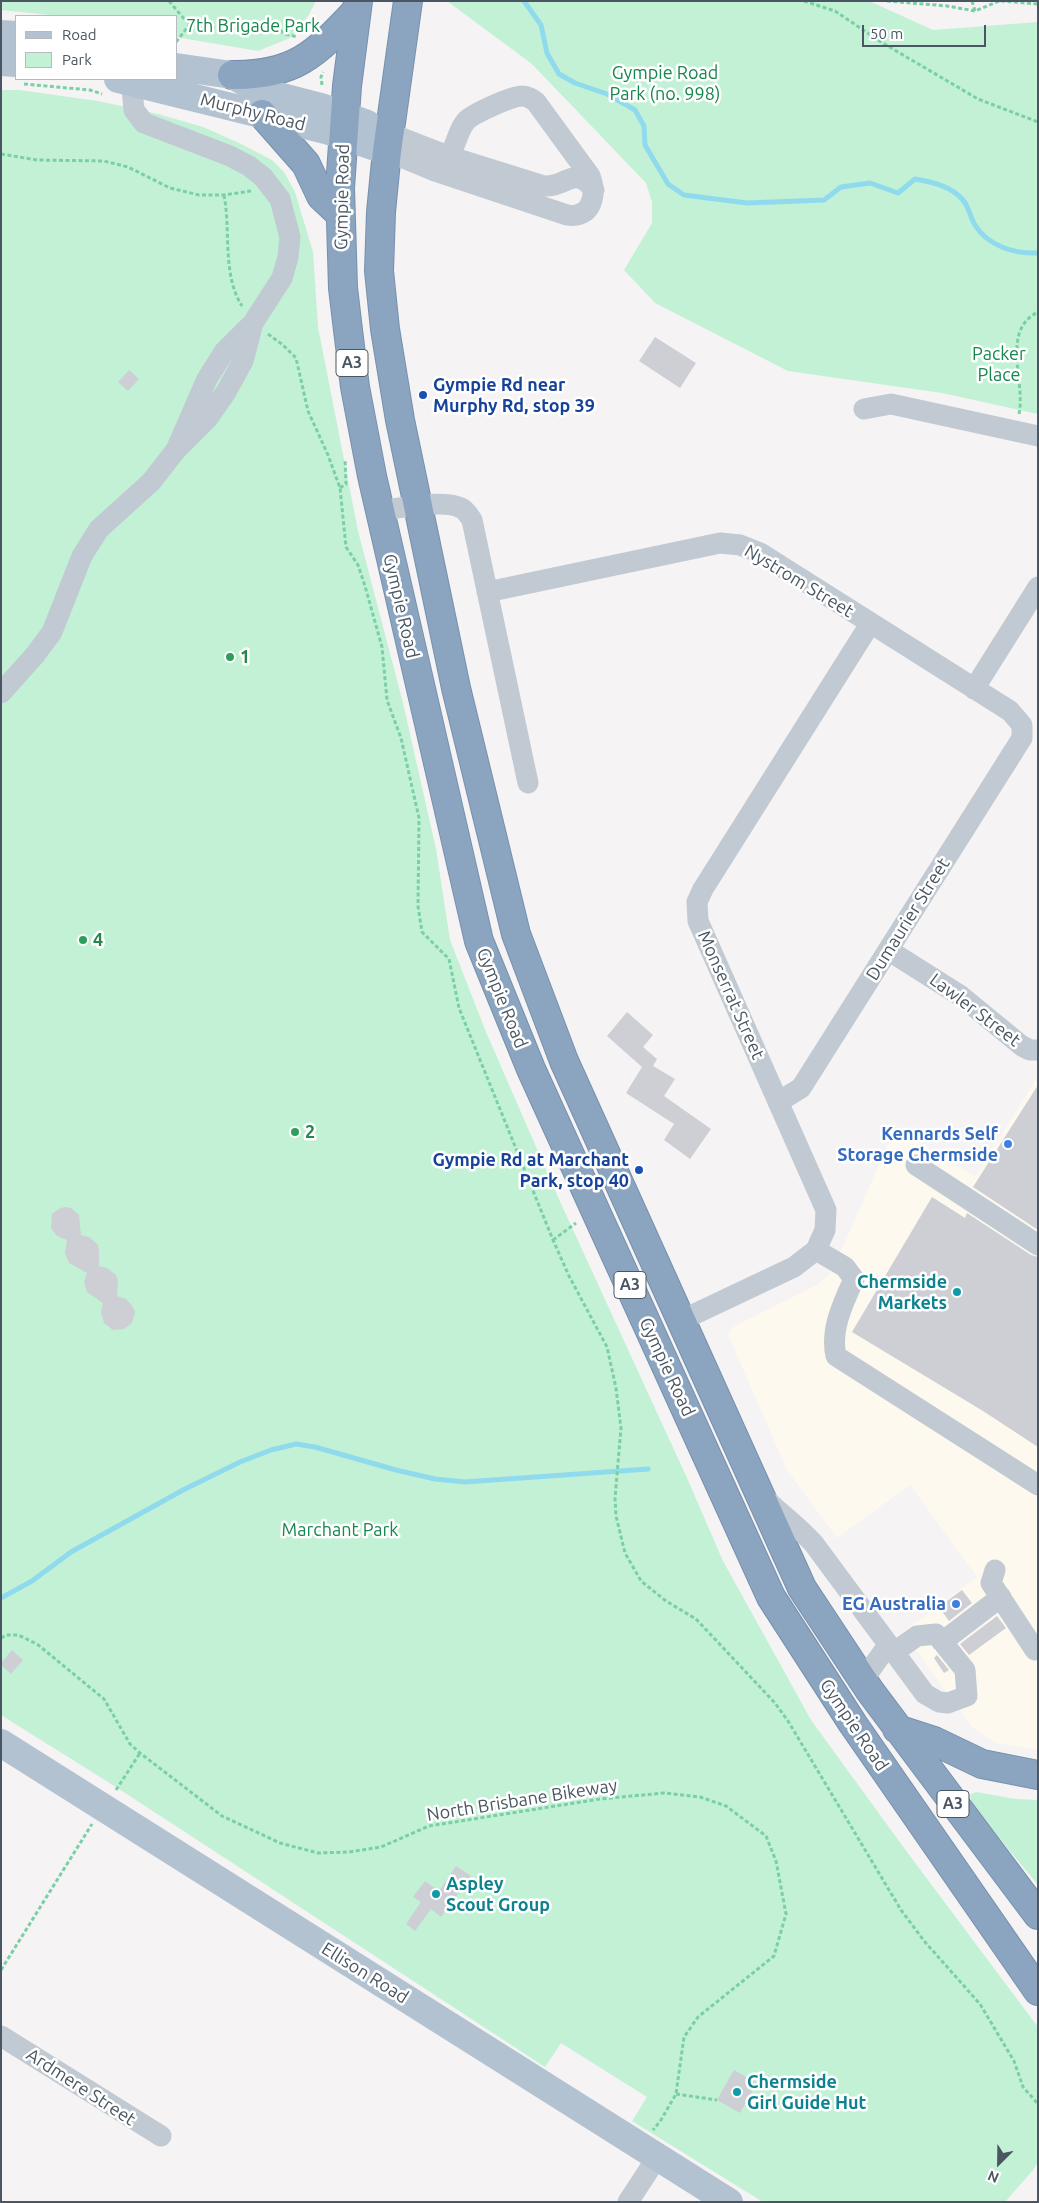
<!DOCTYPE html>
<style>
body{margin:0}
#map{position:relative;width:1039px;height:2203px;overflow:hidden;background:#f5f3f3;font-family:Ubuntu,sans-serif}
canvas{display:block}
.frame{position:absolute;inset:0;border:2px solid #4a5661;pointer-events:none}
.legend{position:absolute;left:15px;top:15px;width:162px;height:65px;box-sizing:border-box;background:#fff;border:1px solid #b7bbc0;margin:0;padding:6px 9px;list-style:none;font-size:15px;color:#4a5661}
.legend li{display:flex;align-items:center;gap:10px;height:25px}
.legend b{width:25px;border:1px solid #b7bbc0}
.north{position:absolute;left:974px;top:2138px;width:50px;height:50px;-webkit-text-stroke:4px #fff;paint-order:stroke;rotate:203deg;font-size:14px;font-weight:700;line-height:20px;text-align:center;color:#4a5661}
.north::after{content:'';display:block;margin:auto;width:18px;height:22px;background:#4a5661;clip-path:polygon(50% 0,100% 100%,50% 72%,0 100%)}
.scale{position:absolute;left:862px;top:25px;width:124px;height:22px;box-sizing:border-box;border:2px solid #4a5661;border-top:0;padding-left:6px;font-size:15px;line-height:18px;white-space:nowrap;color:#4a5661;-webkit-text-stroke:4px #fff;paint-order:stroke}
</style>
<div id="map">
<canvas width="1039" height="2203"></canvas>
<div class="frame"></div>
<ul class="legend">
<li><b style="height:6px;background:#b3c2d1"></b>Road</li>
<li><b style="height:14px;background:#c3f1d5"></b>Park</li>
</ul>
<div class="north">N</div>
<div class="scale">50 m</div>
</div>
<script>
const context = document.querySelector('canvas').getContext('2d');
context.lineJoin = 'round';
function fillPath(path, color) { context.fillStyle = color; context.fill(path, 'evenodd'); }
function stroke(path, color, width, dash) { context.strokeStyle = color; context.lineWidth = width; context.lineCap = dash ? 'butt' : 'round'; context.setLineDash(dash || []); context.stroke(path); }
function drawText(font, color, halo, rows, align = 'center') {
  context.font = font + ' Ubuntu,sans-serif'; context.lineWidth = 5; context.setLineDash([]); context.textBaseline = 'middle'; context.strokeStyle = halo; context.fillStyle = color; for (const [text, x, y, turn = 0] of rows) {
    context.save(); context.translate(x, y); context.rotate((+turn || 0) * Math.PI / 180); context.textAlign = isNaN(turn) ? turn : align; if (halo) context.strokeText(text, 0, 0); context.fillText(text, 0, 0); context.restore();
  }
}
const commercial = new Path2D(`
 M 1038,1080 L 1038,1750 L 995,1743 L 971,1726 L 903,1632 L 977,1577 L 910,1485 L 837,1538 L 787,1470 L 729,1337 L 729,1332 L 735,1326 L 817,1285 L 828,1276 L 842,1249 L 888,1144 L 898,1138 L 909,1138 L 922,1144 L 975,1177 L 1035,1081 Z`);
const green = new Path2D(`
 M 1,1 L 316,1 L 308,16 L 290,38 L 258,51 L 176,37 L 176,16 L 59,16 L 1,10 Z
 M 447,1 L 869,1 L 933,30 L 1038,22 L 1038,414 L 942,393 L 788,371 L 655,303 L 624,270 L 652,223 L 652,202 L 646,183 L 532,64 Z
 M 1,90 L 19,90 L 98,101 L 158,114 L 203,127 L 239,143 L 272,160 L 284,172 L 295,192 L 313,252 L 318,327 L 358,531 L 403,703 L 436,849 L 450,940 L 486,1032 L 557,1195 L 687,1478 L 723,1561 L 811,1720 L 904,1848 L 1038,2027 L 1038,2162 L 1033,2170 L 1005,2202 L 763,2202 L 632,2121 L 647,2097 L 561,2043 L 545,2067 L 116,1787 L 1,1715 Z
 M 976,1792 L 1016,1799 L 1038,1800 L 1038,1885 L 972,1805 L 970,1795 Z`);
const stream = new Path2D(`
 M 524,1 L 541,25 L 547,53 L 559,74 L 575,83 L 607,94 L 635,110 L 644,126 L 645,145 L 668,184 L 684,195 L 747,203 L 824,200 L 841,187 L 870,183 L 898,193 L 915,179 C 932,182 951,186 963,200 C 969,207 970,217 975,225 C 988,246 1014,254 1038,253
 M 1,1598 L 32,1581 L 71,1552 L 183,1490 L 240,1462 L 271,1450 L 296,1444 L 315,1447 L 396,1470 L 435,1479 L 465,1482 L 648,1469`);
const building = new Path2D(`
 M 655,337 L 696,363 L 680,388 L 639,361 Z
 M 129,370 L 139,379 L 128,391 L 118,382 Z
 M 627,1012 L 653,1035 L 643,1047 L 657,1059 L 653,1066 L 675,1079 L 664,1096 L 711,1129 L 690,1159 L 664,1140 L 674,1124 L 626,1093 L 642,1067 L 607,1036 Z
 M 1038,1085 L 1038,1230 L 973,1187 Z
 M 932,1197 L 965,1218 L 967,1213 L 1031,1255 L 1038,1257 L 1038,1447 L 983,1411 L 852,1332 Z
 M 66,1207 L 71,1208 L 79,1215 L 81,1235 L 89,1237 L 98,1245 L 99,1250 L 99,1266 L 107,1268 L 116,1275 L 118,1281 L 117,1296 L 126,1299 L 133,1307 L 135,1312 L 132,1323 L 124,1329 L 113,1330 L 104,1323 L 101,1312 L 103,1303 L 87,1292 L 84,1282 L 87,1273 L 69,1263 L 65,1253 L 67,1240 L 57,1236 L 51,1228 L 52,1214 L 60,1208 Z
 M 962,1590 L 972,1603 L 949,1621 L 939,1607 Z
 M 997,1616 L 1006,1628 L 969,1655 L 960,1644 Z
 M 12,1650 L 23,1660 L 11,1674 L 1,1665 L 1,1663 Z
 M 937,1655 L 949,1670 L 944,1673 L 934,1658 Z
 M 456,1866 L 471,1876 L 441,1917 L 431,1909 L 415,1931 L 406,1924 L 421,1902 L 413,1897 L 425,1881 L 439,1891 Z
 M 734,2070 L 757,2083 L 740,2113 L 717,2100 Z`);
const path = new Path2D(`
 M 169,1 L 186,21 L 200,26 L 216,28 L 264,23 L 272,25 L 285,34 L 298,37
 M 804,1 L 835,11 L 881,42 L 978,99 L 1038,122
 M 887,1 L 947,6 L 975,11 L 999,1
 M 972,1 L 975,11
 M 1001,1 L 1038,4
 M 176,42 L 191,23
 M 24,84 L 90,90 L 102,94
 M 322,85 L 321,77 L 323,72
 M 1,154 L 37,160 L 104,161 L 128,167 L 170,188 L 199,195 L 224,195 L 251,191
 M 224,195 C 231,231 222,275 242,306
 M 268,334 L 283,345 L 296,358 L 308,411 L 328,455 L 340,488 L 346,547 L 358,565 L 365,586 L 382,647 L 387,700 L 401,738 L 419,818 L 418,906 L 422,932 L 449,959 L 459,1008 L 553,1240 L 569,1276 L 607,1347 L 616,1388 L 621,1428 L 615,1498 L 616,1516 L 625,1553 L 641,1581 L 666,1601 L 696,1619 L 775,1703 L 788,1721 L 901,1910 L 925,1942 L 980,2004 L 1014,2061 L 1023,2087 L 1038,2104
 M 1019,414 C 1026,381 1000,331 1038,312
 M 340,488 L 346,484 L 345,459
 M 553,1240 L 576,1223
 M 1,1638 L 6,1635 L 18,1635 L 37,1644 L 104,1699 L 130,1744 L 140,1753 L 222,1816 L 280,1843 L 318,1853 L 349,1852 L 381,1847 L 429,1826 L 600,1799 L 664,1793 L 700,1797 L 726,1806 L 766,1836 L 776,1861 L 786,1914 L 774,1956 L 698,2017 L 684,2037 L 676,2094 L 661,2120 L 653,2130
 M 1,1661 L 2,1661
 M 116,1790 L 140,1753
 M 1,1970 L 92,1824
 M 676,2094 L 717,2100`);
const minor = new Path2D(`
 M 131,79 L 134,110 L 144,123 L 230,156 L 249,166 L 263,177 L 280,199 L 290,237 L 288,257 L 282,278 L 253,323 L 224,352 L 207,379 L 176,450
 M 389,133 L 448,156 L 544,186 C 566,188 574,164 594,190
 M 387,151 L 435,171 L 567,215 C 592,219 597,195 590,176 L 536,102 C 532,99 528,96 522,96 C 512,96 472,114 466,121 C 457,131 457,146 448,156
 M 864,409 L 891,404 L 1038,436
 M 380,511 C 398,508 445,499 461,508 C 466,510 469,516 472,520 L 528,783
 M 487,592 L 720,543 L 740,545 L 760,553 L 1010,711 L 1022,725 L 1022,738 L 801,1088 L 778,1102
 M 974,689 L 1038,587
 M 1,693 L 35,655 L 52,632 L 82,556 L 99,529 L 151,482 L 176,450 L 208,418 L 226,392 L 243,361 L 253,323
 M 888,950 L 961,996 L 1022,1046 L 1030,1050 L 1038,1050
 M 916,1165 L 1038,1245
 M 816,1250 L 845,1267 L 854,1279 C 843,1303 830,1330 836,1356 L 1038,1485
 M 682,1320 L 794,1267 L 816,1250 L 825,1230 L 826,1210 L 698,921 L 697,902 L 703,889 L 870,624
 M 765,1499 C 781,1514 799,1527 814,1544 L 925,1694 L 939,1702 L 948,1703 L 967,1696 L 965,1670 L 936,1634 L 917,1636 L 900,1648 L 883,1652 L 871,1669 L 861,1678
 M 995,1570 L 991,1583 L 1035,1650
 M 942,1642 L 1001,1597
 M 1,2036 L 161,2136
 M 628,2202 L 658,2156`);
const major = new Path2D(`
 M 1,34 L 16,35
 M 1,62 L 16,63
 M 176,67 L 232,75 L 263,92 L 321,107 L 367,124
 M 118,79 L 329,131 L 387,151
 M 1,1743 L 729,2202`);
const highway = new Path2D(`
 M 358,1 L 347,86 L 340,188 L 343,288 L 348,330 L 355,387 L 372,476 L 479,941 L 531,1069 L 771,1597 L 853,1724 L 1038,1991
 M 408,1 L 387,151 L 381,212 L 379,271 L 385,329 L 400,420 L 456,688 L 516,934 L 564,1061 L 802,1588 L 870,1691 L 1038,1915
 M 232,75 C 294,76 316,54 356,11
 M 262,114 L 306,164 L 321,196 L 339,213
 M 897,1729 L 934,1741 L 982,1764 L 1038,1775`);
const markers = [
 [423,395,5,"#1a4fb4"],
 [230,657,5,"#2e9e5b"],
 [83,940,5,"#2e9e5b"],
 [295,1132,5,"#2e9e5b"],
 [1008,1144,5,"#3f7fe0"],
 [639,1170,5,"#1a4fb4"],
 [957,1292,5,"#0f9aa8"],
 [956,1604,5,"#3f7fe0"],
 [436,1894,5,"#0f9aa8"],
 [737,2092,5,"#0f9aa8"]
];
const shields = [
 [352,363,32],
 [630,1285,32],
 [953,1804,32]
];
const shieldNames = [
 ["A3",352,363],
 ["A3",630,1285],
 ["A3",953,1804]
];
const parkNames = [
 ["7th Brigade Park",253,26],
 ["Gympie Road",665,73],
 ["Park (no. 998)",665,94],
 ["Packer",999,354],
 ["Place",999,375],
 ["Marchant Park",340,1530]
];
const streetNames = [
 ["Murphy Road",253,112,14],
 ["Gympie Road",342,197,-89],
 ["Nystrom Street",799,581,31],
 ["Gympie Road",401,606,77],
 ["Dumaurier Street",908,919,-58],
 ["Monserrat Street",731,995,66],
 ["Gympie Road",502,998,68],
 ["Lawler Street",975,1010,37],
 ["Gympie Road",667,1367,65],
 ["Gympie Road",854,1725,56],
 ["North Brisbane Bikeway",522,1800,-9],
 ["Ellison Road",365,1973,32],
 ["Ardmere Street",81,2087,33]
];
const transitNames = [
 ["Gympie Rd near",433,385],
 ["Murphy Rd, stop 39",433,406],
 ["Gympie Rd at Marchant",629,1160,"right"],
 ["Park, stop 40",629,1181,"right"]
];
const leisureNames = [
 ["1",240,657],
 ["4",93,940],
 ["2",305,1132]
];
const shopNames = [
 ["Kennards Self",998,1134],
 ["Storage Chermside",998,1155],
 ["EG Australia",946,1604]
];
const cultureNames = [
 ["Chermside",947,1282,"right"],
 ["Markets",947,1303,"right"],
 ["Aspley",446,1884],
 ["Scout Group",446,1905],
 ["Chermside",747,2082],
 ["Girl Guide Hut",747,2103]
];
fillPath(commercial, '#fdf9ef');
fillPath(green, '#c3f1d5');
stroke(stream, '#90daee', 5);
fillPath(building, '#cdcfd5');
stroke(highway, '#7690ad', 30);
stroke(path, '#7ad0a6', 3, [4, 2.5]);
stroke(minor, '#c1cad2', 21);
stroke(major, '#b3c2d1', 28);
stroke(highway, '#8ba5c1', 28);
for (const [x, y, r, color] of markers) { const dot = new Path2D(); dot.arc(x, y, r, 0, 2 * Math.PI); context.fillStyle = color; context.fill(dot); stroke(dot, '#fff', 2); }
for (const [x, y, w] of shields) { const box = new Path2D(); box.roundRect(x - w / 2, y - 13.5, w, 27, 4); context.fillStyle = '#fff'; context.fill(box); stroke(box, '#4a5661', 1); }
drawText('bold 16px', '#4a5661', null, shieldNames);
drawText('18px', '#17864f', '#fff', parkNames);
drawText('18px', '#4a5661', '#fff', streetNames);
drawText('bold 18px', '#164399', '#fff', transitNames, 'left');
drawText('bold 18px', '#27864d', '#fff', leisureNames, 'left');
drawText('bold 18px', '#366cbe', '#fff', shopNames, 'right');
drawText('bold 18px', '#0d838f', '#fff', cultureNames, 'left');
</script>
